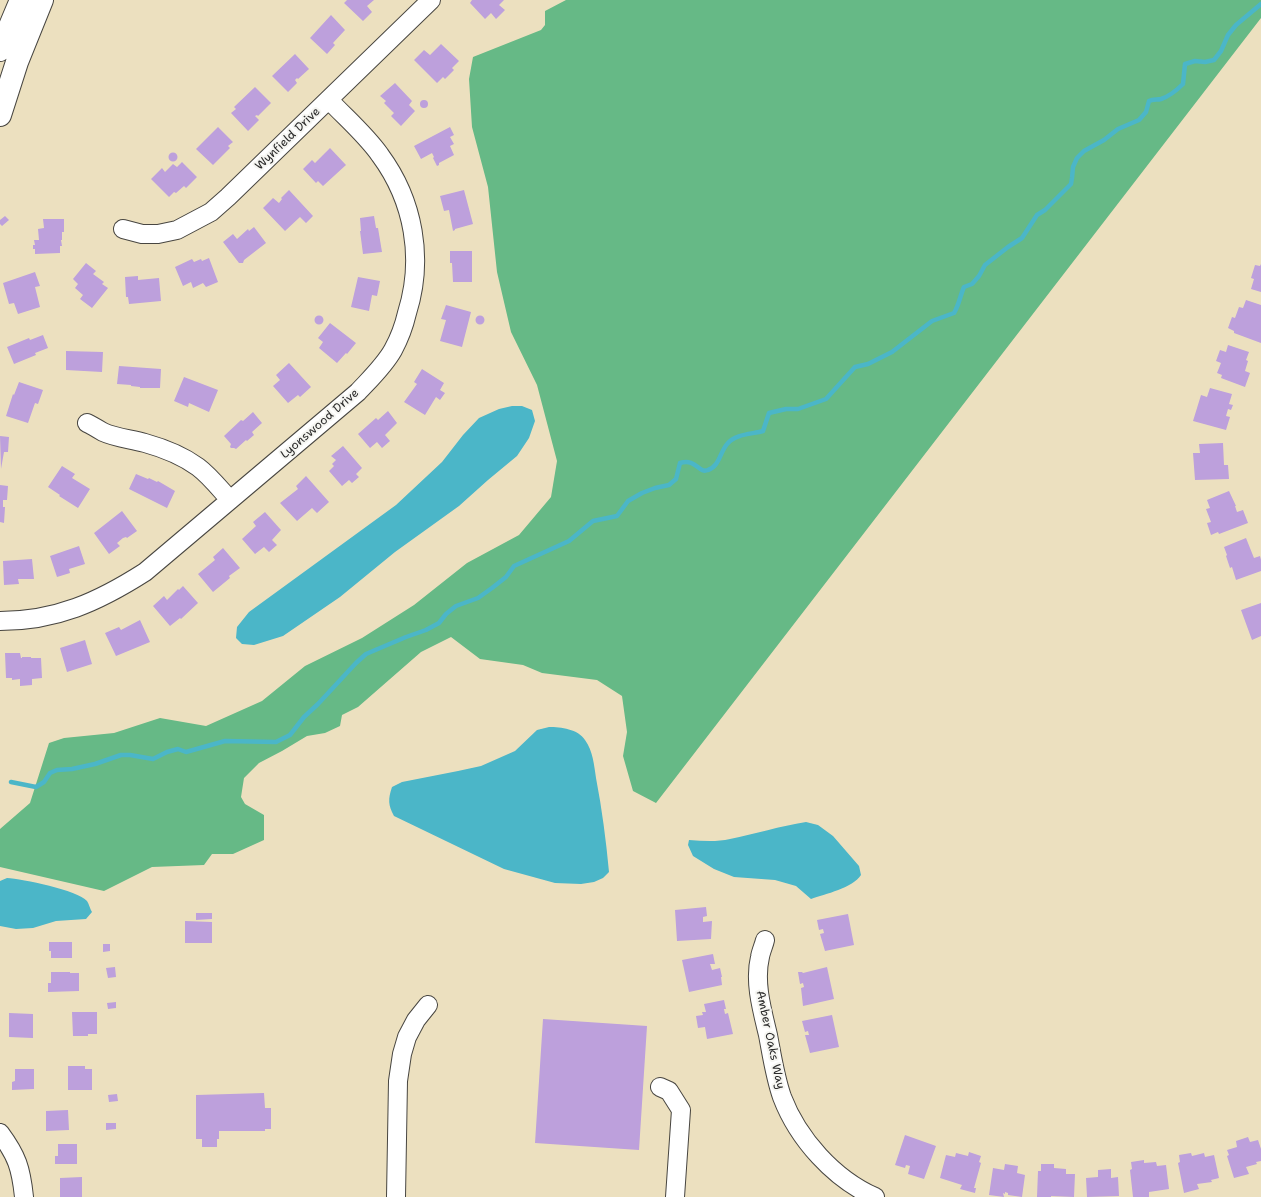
<!DOCTYPE html>
<style>
body{margin:0}
canvas{display:block;background:#ece0bf}
</style>
<canvas width="1261" height="1197"></canvas>
<script>
const context = document.querySelector('canvas').getContext('2d');
context.lineJoin = 'round';
function fillPath(path, color) { context.fillStyle = color; context.fill(path, 'evenodd'); }
function stroke(path, color, width, dash) { context.strokeStyle = color; context.lineWidth = width; context.lineCap = dash ? 'butt' : 'round'; context.setLineDash(dash || []); context.stroke(path); }
function drawText(font, color, halo, rows, align = 'center') {
  context.font = font + ' "Shantell Sans",sans-serif'; context.lineWidth = 4; context.setLineDash([]); context.textBaseline = 'middle'; context.strokeStyle = halo; context.fillStyle = color; for (const [text, x, y, turn = 0] of rows) {
    context.save(); context.translate(x, y); context.rotate((+turn || 0) * Math.PI / 180); context.textAlign = isNaN(turn) ? turn : align; if (halo) context.strokeText(text, 0, 0); context.fillText(text, 0, 0); context.restore();
  }
}
const forest = new Path2D(`
 M 566,0 L 1261,0 L 1261,18 L 656,803 L 633,791 L 623,756 L 627,732 L 622,696 L 597,680 L 542,673 L 523,665 L 480,659 L 451,637 L 421,652 L 358,707 L 342,715 L 340,726 L 325,733 L 307,736 L 282,751 L 259,763 L 244,778 L 241,797 L 245,804 L 264,815 L 264,840 L 233,854 L 212,854 L 204,865 L 152,867 L 104,891 L 0,867 L 0,829 L 30,803 L 49,743 L 64,738 L 114,733 L 160,718 L 206,726 L 262,701 L 305,666 L 362,638 L 414,605 L 467,563 L 519,535 L 551,497 L 557,461 L 537,385 L 511,332 L 497,272 L 488,187 L 472,127 L 469,79 L 473,57 L 541,30 L 545,25 L 545,11 Z`);
const water = new Path2D(`
 M 512,406 L 522,406 L 532,410 L 535,421 L 529,438 L 517,456 L 488,480 L 459,506 L 395,552 L 340,597 L 283,636 L 254,645 L 242,644 L 236,638 L 237,627 L 249,612 L 396,505 L 442,462 L 463,435 L 479,418 L 499,409 Z
 M 549,727 C 561,727 578,729 585,740 C 593,751 594,765 596,778 C 602,809 606,840 609,872 L 603,878 L 594,882 L 581,884 L 555,883 L 504,869 L 394,816 C 388,805 388,799 392,787 L 402,782 L 458,771 L 481,766 L 515,751 L 537,730 Z
 M 806,822 L 818,825 L 833,836 L 859,866 L 861,875 C 853,888 825,894 811,899 L 796,886 L 775,880 L 734,877 L 714,869 L 693,856 L 688,845 L 689,840 C 703,841 717,842 730,839 C 755,834 780,826 806,822 Z
 M 7,878 C 22,879 78,890 87,901 C 89,904 90,909 92,912 L 86,919 L 56,921 L 33,928 L 16,929 L 0,926 L 0,881 Z`);
const stream = new Path2D(`
 M 11,782 L 36,787 L 44,782 L 50,773 L 57,770 L 72,769 L 95,764 L 121,755 L 130,755 L 153,759 L 167,752 L 178,749 L 186,752 L 225,741 L 276,742 L 290,735 L 304,717 L 318,704 L 356,663 L 366,654 L 406,637 L 426,630 L 439,623 L 446,614 L 456,606 L 478,598 L 492,588 L 506,577 L 514,566 L 569,541 L 593,521 L 617,516 L 628,501 L 642,493 L 655,488 L 669,485 L 676,479 L 680,463 C 697,458 698,474 708,470 C 720,466 720,451 728,443 C 735,434 753,434 763,431 L 769,413 L 786,409 L 798,409 L 826,399 L 855,367 L 868,364 L 892,352 L 932,321 L 954,313 C 959,305 960,296 964,287 L 972,284 L 979,276 L 985,265 L 1008,247 L 1022,238 L 1037,215 L 1045,210 L 1071,184 L 1072,178 L 1073,167 L 1077,158 L 1084,151 L 1104,140 L 1118,129 L 1139,120 L 1146,112 L 1149,101 C 1153,99 1157,100 1161,99 C 1170,96 1177,90 1183,84 L 1185,64 L 1195,61 L 1205,62 L 1214,60 L 1221,51 L 1228,35 L 1236,25 L 1261,4`);
const building = new Path2D(`
 M 347,0 L 374,0 L 367,6 L 372,12 L 363,21 L 344,3 Z
 M 472,0 L 504,0 L 499,5 L 505,10 L 496,19 L 491,13 L 485,19 L 470,3 Z
 M 331,15 L 345,30 L 333,43 L 335,45 L 327,54 L 310,38 Z
 M 441,44 L 459,61 L 452,68 L 454,70 L 445,79 L 443,77 L 437,83 L 414,60 L 424,50 L 430,55 Z
 M 295,54 L 309,69 L 298,79 L 297,78 L 295,80 L 297,83 L 288,92 L 272,76 Z
 M 395,83 L 412,101 L 409,105 L 415,111 L 401,126 L 391,116 L 394,113 L 384,103 L 386,101 L 380,96 Z
 M 255,87 L 271,103 L 258,116 L 257,115 L 255,116 L 259,120 L 248,131 L 231,113 L 236,109 L 234,107 Z
 M420 104a4 4 0 1 1 8 0a4 4 0 1 1-8 0Z
 M 218,127 L 233,142 L 228,146 L 230,148 L 213,165 L 196,149 Z
 M 450,127 L 454,135 L 450,137 L 454,144 L 450,146 L 454,155 L 439,163 L 439,165 L 437,166 L 433,158 L 434,157 L 432,153 L 421,159 L 414,146 Z
 M 330,148 L 346,165 L 323,186 L 318,181 L 316,183 L 303,169 L 312,160 L 315,163 Z
 M168.5 157a4.5 4.5 0 1 1 9 0a4.5 4.5 0 1 1-9 0Z
 M 182,162 L 197,177 L 186,188 L 184,186 L 176,193 L 174,192 L 169,197 L 151,179 L 162,168 L 165,172 L 173,164 L 177,167 Z
 M 289,190 L 313,216 L 306,223 L 300,217 L 285,231 L 263,208 L 273,198 L 279,203 L 282,199 L 281,198 Z
 M 464,190 L 473,224 L 455,229 L 455,230 L 453,231 L 449,210 L 444,211 L 440,196 Z
 M 5,216 L 9,220 L 2,226 L 0,224 L 0,220 Z
 M 374,216 L 376,228 L 378,228 L 382,252 L 363,254 L 360,231 L 361,231 L 360,218 Z
 M 43,219 L 64,219 L 64,232 L 62,232 L 62,240 L 61,240 L 62,246 L 60,246 L 60,253 L 35,254 L 35,249 L 33,249 L 33,245 L 35,245 L 34,240 L 39,240 L 38,229 L 44,228 Z
 M 254,227 L 266,243 L 244,260 L 243,263 L 239,263 L 223,242 L 233,234 L 237,239 L 248,229 L 249,231 Z
 M 450,251 L 472,251 L 472,282 L 453,282 L 452,263 L 450,263 Z
 M 209,258 L 218,282 L 206,287 L 203,283 L 193,288 L 191,282 L 183,286 L 175,267 L 192,259 L 194,262 L 201,259 L 202,261 Z
 M 86,263 L 96,271 L 93,274 L 104,282 L 102,284 L 108,288 L 92,308 L 80,299 L 83,295 L 75,288 L 78,284 L 73,279 Z
 M 1261,264 L 1261,292 L 1251,289 L 1254,279 L 1251,278 L 1255,265 L 1260,266 Z
 M 35,272 L 40,286 L 35,287 L 40,307 L 18,314 L 14,303 L 9,304 L 3,283 Z
 M 138,276 L 138,280 L 159,278 L 161,301 L 129,304 L 128,297 L 126,297 L 125,277 Z
 M 358,277 L 380,281 L 377,296 L 372,295 L 369,311 L 351,307 Z
 M 1246,300 L 1261,305 L 1261,343 L 1234,333 L 1234,331 L 1228,328 L 1232,317 L 1235,318 L 1239,307 L 1243,308 Z
 M 446,305 L 471,312 L 462,347 L 440,341 L 446,320 L 441,319 Z
 M475.5 320a4.5 4.5 0 1 1 9 0a4.5 4.5 0 1 1-9 0Z
 M314.5 320a4.5 4.5 0 1 1 9 0a4.5 4.5 0 1 1-9 0Z
 M 330,323 L 356,343 L 347,354 L 346,353 L 337,363 L 319,348 L 323,342 L 318,338 Z
 M 43,335 L 48,348 L 35,353 L 36,355 L 14,364 L 7,347 L 29,338 L 30,340 Z
 M 1228,345 L 1249,352 L 1246,360 L 1248,361 L 1245,371 L 1250,373 L 1245,387 L 1221,378 L 1222,375 L 1217,373 L 1221,363 L 1216,361 L 1220,350 L 1226,352 Z
 M 66,351 L 103,352 L 102,372 L 66,370 Z
 M 289,363 L 311,387 L 300,397 L 298,395 L 288,403 L 273,386 L 280,380 L 276,375 Z
 M 119,366 L 161,369 L 160,388 L 140,388 L 140,387 L 131,386 L 131,385 L 117,384 Z
 M 422,369 L 444,383 L 440,390 L 445,393 L 440,400 L 436,397 L 425,415 L 404,402 L 417,384 L 414,382 Z
 M 184,377 L 218,390 L 209,412 L 189,403 L 188,407 L 174,401 Z
 M 19,382 L 43,390 L 38,404 L 35,403 L 28,423 L 6,416 L 13,394 L 14,395 Z
 M 1210,388 L 1232,394 L 1229,404 L 1233,405 L 1231,410 L 1228,409 L 1226,416 L 1230,417 L 1226,430 L 1193,421 L 1201,395 L 1207,397 Z
 M 388,411 L 397,423 L 385,435 L 390,441 L 382,448 L 377,442 L 370,448 L 358,434 L 376,418 L 378,420 Z
 M 253,412 L 262,423 L 252,432 L 254,435 L 247,441 L 246,440 L 236,449 L 234,448 L 231,448 L 230,447 L 231,444 L 224,436 L 241,420 L 243,421 Z
 M 0,436 L 9,437 L 8,452 L 4,452 L 1,469 Z
 M 1223,443 L 1224,465 L 1228,465 L 1229,479 L 1195,480 L 1193,453 L 1200,453 L 1199,444 Z
 M 343,446 L 362,468 L 356,474 L 359,477 L 352,483 L 349,480 L 342,486 L 329,471 L 334,466 L 332,464 L 336,460 L 331,456 Z
 M 62,466 L 75,474 L 72,478 L 90,489 L 78,508 L 59,496 L 60,495 L 48,487 Z
 M 136,474 L 148,479 L 149,478 L 157,482 L 158,481 L 175,491 L 167,508 L 129,489 Z
 M 306,476 L 329,502 L 317,513 L 312,508 L 297,521 L 280,503 L 298,489 L 296,486 Z
 M 0,485 L 8,486 L 7,500 L 3,500 L 3,507 L 5,507 L 4,523 L 0,522 Z
 M 1229,491 L 1236,506 L 1235,506 L 1237,512 L 1243,510 L 1248,523 L 1219,534 L 1218,532 L 1211,535 L 1207,523 L 1211,522 L 1206,509 L 1210,508 L 1207,500 Z
 M 122,511 L 137,531 L 127,538 L 126,537 L 123,538 L 117,543 L 120,546 L 109,554 L 94,533 Z
 M 265,512 L 281,530 L 272,540 L 277,545 L 269,552 L 264,547 L 255,554 L 242,539 L 256,526 L 253,522 Z
 M 1246,538 L 1254,558 L 1260,556 L 1261,560 L 1261,571 L 1236,580 L 1232,567 L 1230,568 L 1226,556 L 1227,555 L 1224,547 Z
 M 79,546 L 85,564 L 69,569 L 70,573 L 57,577 L 50,556 Z
 M 223,548 L 240,568 L 229,576 L 230,578 L 213,592 L 198,574 L 215,560 L 213,557 Z
 M 32,559 L 34,579 L 18,579 L 19,584 L 4,585 L 3,561 Z
 M 183,586 L 198,603 L 181,619 L 180,618 L 170,626 L 153,606 L 164,596 L 167,600 L 178,589 L 179,590 Z
 M 1261,603 L 1261,636 L 1252,640 L 1241,610 Z
 M 140,620 L 150,642 L 116,656 L 105,633 L 119,627 L 121,630 Z
 M 85,640 L 92,664 L 67,672 L 60,648 Z
 M 5,653 L 20,653 L 21,658 L 22,658 L 22,657 L 31,657 L 31,658 L 41,658 L 42,678 L 32,679 L 32,685 L 20,686 L 20,679 L 12,680 L 12,678 L 6,678 Z
 M 706,907 L 707,916 L 703,917 L 703,922 L 712,921 L 711,939 L 677,941 L 675,910 Z
 M 196,913 L 212,913 L 212,919 L 196,920 Z
 M 848,914 L 854,945 L 825,951 L 820,934 L 824,933 L 823,929 L 819,930 L 817,920 Z
 M 185,921 L 212,922 L 212,943 L 185,943 Z
 M 49,942 L 72,942 L 72,958 L 51,958 L 51,951 L 49,951 Z
 M 103,944 L 110,944 L 110,951 L 103,952 Z
 M 713,954 L 715,964 L 710,964 L 712,970 L 720,968 L 722,977 L 721,977 L 722,985 L 689,992 L 682,960 Z
 M 115,967 L 116,977 L 108,978 L 106,968 Z
 M 827,967 L 834,999 L 803,1006 L 801,988 L 804,987 L 803,983 L 800,984 L 798,972 L 802,972 L 803,973 Z
 M 51,972 L 70,972 L 70,973 L 79,973 L 79,991 L 48,992 L 48,983 L 51,983 Z
 M 724,1000 L 726,1009 L 724,1009 L 725,1014 L 728,1013 L 733,1034 L 707,1039 L 705,1027 L 698,1028 L 696,1016 L 703,1015 L 702,1012 L 706,1012 L 704,1004 Z
 M 116,1002 L 116,1008 L 108,1009 L 107,1003 Z
 M 72,1012 L 97,1012 L 97,1034 L 88,1034 L 88,1036 L 73,1036 Z
 M 9,1013 L 33,1014 L 33,1038 L 9,1037 Z
 M 832,1015 L 839,1047 L 810,1053 L 805,1035 L 809,1035 L 808,1031 L 805,1032 L 802,1021 Z
 M 543,1019 L 647,1026 L 639,1150 L 535,1143 Z
 M 68,1066 L 85,1066 L 85,1069 L 92,1069 L 92,1090 L 68,1090 Z
 M 15,1069 L 34,1069 L 34,1089 L 12,1090 L 12,1082 L 15,1081 Z
 M 264,1093 L 265,1108 L 271,1108 L 271,1129 L 265,1129 L 265,1131 L 219,1131 L 219,1139 L 217,1139 L 217,1147 L 202,1147 L 202,1139 L 196,1139 L 196,1095 Z
 M 117,1094 L 118,1101 L 109,1102 L 108,1095 Z
 M 68,1110 L 69,1130 L 46,1131 L 46,1111 Z
 M 106,1123 L 116,1123 L 116,1129 L 106,1130 Z
 M 905,1135 L 936,1146 L 924,1179 L 908,1174 L 910,1166 L 906,1165 L 905,1168 L 895,1165 Z
 M 1248,1137 L 1250,1142 L 1258,1140 L 1261,1149 L 1261,1161 L 1256,1162 L 1257,1164 L 1246,1167 L 1249,1174 L 1234,1178 L 1227,1156 L 1229,1155 L 1227,1150 L 1237,1147 L 1236,1141 Z
 M 58,1144 L 77,1144 L 77,1164 L 55,1164 L 55,1156 L 58,1156 Z
 M 969,1152 L 981,1156 L 979,1162 L 981,1163 L 974,1188 L 976,1188 L 975,1193 L 960,1189 L 962,1185 L 940,1178 L 946,1155 L 955,1157 L 956,1153 L 968,1156 Z
 M 1191,1153 L 1192,1156 L 1204,1153 L 1205,1157 L 1214,1155 L 1219,1178 L 1211,1180 L 1212,1182 L 1197,1184 L 1199,1189 L 1184,1193 L 1178,1163 L 1180,1162 L 1179,1155 Z
 M 1144,1160 L 1144,1163 L 1156,1162 L 1157,1166 L 1166,1165 L 1169,1189 L 1149,1192 L 1149,1197 L 1133,1197 L 1130,1170 L 1132,1169 L 1131,1162 Z
 M 1005,1164 L 1018,1166 L 1017,1173 L 1025,1175 L 1022,1197 L 1008,1195 L 1008,1193 L 1005,1192 L 1005,1194 L 1003,1193 L 1004,1197 L 989,1195 L 993,1168 L 1004,1170 Z
 M 1041,1164 L 1054,1164 L 1054,1168 L 1066,1169 L 1066,1174 L 1075,1174 L 1074,1197 L 1051,1196 L 1051,1197 L 1037,1197 L 1038,1171 L 1041,1171 Z
 M 1111,1169 L 1111,1178 L 1118,1177 L 1119,1196 L 1087,1197 L 1086,1178 L 1098,1177 L 1098,1170 Z
 M 82,1177 L 82,1197 L 60,1197 L 60,1178 Z`);
const minor = new Path2D(`
 M 123,229 L 142,234 L 158,234 L 177,230 L 211,212 L 228,197 L 431,0
 M 87,423 C 93,426 98,429 103,432 C 116,438 131,439 145,443 C 163,448 183,456 198,467 C 210,476 220,489 230,500
 M 0,621 C 56,621 98,602 145,572 L 358,392 C 370,379 384,366 393,350 C 399,339 404,326 407,313 C 424,259 414,201 380,155 C 366,135 346,118 329,100
 M 765,940 C 764,945 761,951 760,957 C 754,982 762,1010 768,1035 C 772,1056 775,1077 782,1097 C 798,1139 834,1179 875,1197
 M 660,1087 L 669,1091 L 681,1110 L 675,1197
 M 0,1133 C 17,1156 21,1168 24,1197
 M 396,1197 L 398,1081 L 402,1054 L 407,1037 L 416,1020 L 428,1005`);
const major = new Path2D(`
 M 0,50 L 21,0
 M 0,115 L 17,62 L 42,0`);
const streetNames = [
 ["Wynfield Drive",288,139,-44],
 ["Lyonswood Drive",320,424,-41],
 ["Amber Oaks Way",770,1040,78]
];
fillPath(forest, '#66b986');
fillPath(water, '#4bb6c8');
stroke(stream, '#4bb6c8', 4.5);
fillPath(building, '#bda0dc');
stroke(minor, '#484641', 20);
stroke(major, '#484641', 24);
stroke(minor, '#fff', 18);
stroke(major, '#fff', 22);
drawText('12px', '#2b2b2b', '#f6f6f2', streetNames);
</script>
